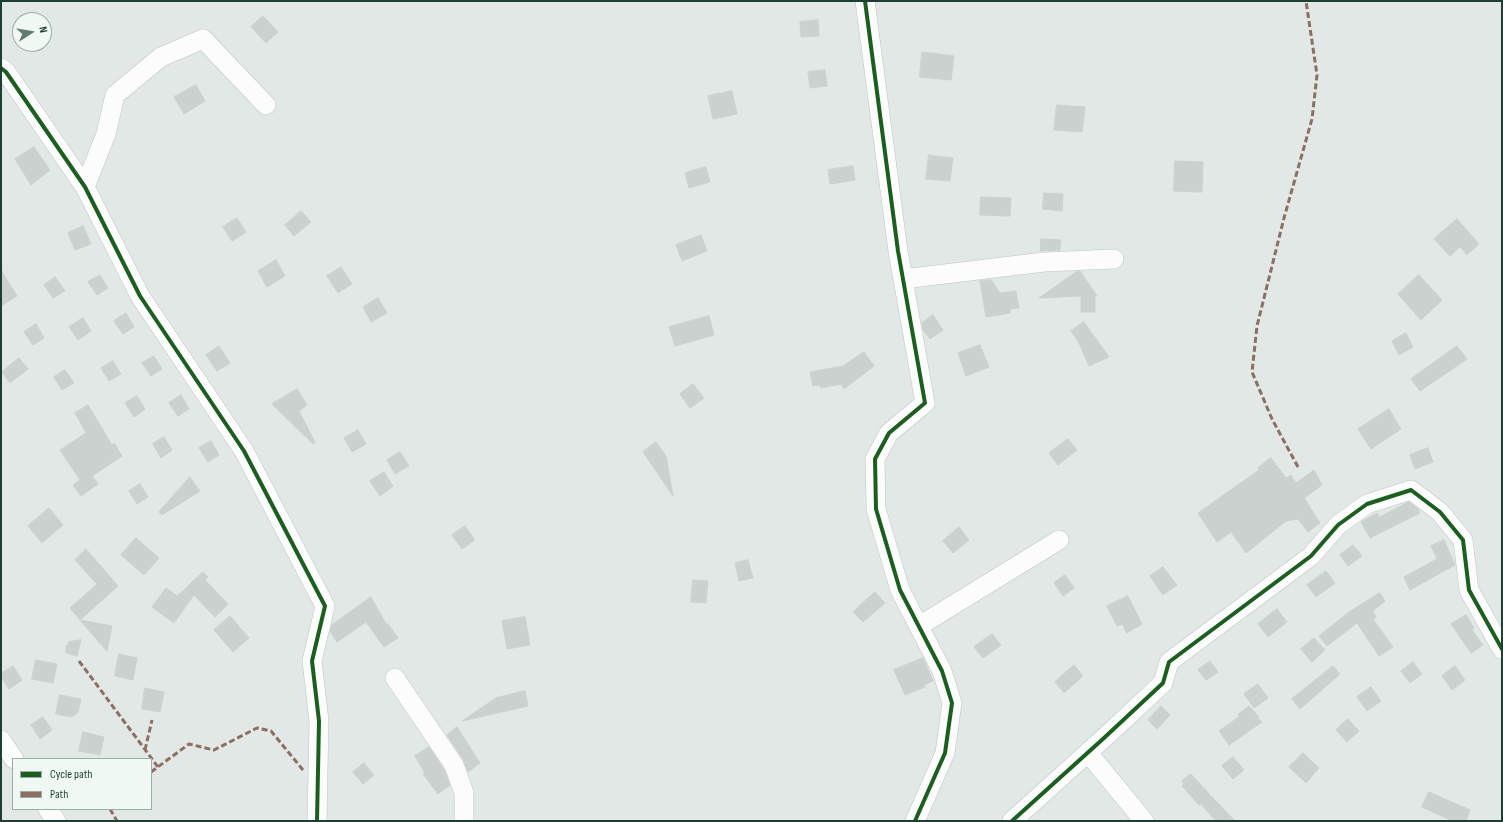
<!DOCTYPE html>
<style>
body{margin:0}
#map{position:relative;width:1503px;height:822px;overflow:hidden;background:#e2e8e5;font-family:"Sofia Sans Condensed",sans-serif}
canvas{display:block}
.frame{position:absolute;inset:0;border:2px solid #1e3e33;pointer-events:none}
.legend{position:absolute;left:12px;top:758px;width:140px;height:52px;box-sizing:border-box;background:#eff8f3;border:1px solid #9baea6;margin:0;padding:5px 7px;list-style:none;font-size:12px;color:#1e3e33}
.legend li{display:flex;align-items:center;gap:8px;height:20px}
.legend b{width:20px;border:1px solid #9baea6}
.north{position:absolute;left:12px;top:12px;width:40px;height:40px;box-sizing:border-box;background:#eff8f3;border:1px solid #9baea6;border-radius:50%;rotate:78deg;font-size:11px;font-weight:700;line-height:16px;text-align:center;color:#1e3e33}
.north::after{content:'';display:block;margin:auto;width:14px;height:18px;background:#637a71;clip-path:polygon(50% 0,100% 100%,50% 72%,0 100%)}
</style>
<div id="map">
<canvas width="1503" height="822"></canvas>
<div class="frame"></div>
<ul class="legend">
<li><b style="height:5px;background:#1b5e20"></b>Cycle path</li>
<li><b style="height:5px;background:#8d6e63"></b>Path</li>
</ul>
<div class="north">N</div>
</div>
<script>
const context = document.querySelector('canvas').getContext('2d');
context.lineJoin = 'round';
function fillPath(path, color) { context.fillStyle = color; context.fill(path, 'evenodd'); }
function stroke(path, color, width, dash) { context.strokeStyle = color; context.lineWidth = width; context.lineCap = dash ? 'butt' : 'round'; context.setLineDash(dash || []); context.stroke(path); }
const building = new Path2D(`
 M 263,16 L 278,32 L 266,43 L 251,27 Z
 M 818,20 L 819,36 L 801,37 L 800,22 Z
 M 922,52 L 954,56 L 951,80 L 920,77 Z
 M 825,70 L 827,86 L 810,88 L 808,72 Z
 M 196,85 L 205,101 L 184,114 L 174,97 Z
 M 732,91 L 737,114 L 713,119 L 708,96 Z
 M 1057,105 L 1085,107 L 1082,132 L 1054,130 Z
 M 34,147 L 50,170 L 31,185 L 15,159 Z
 M 929,155 L 953,158 L 950,181 L 926,179 Z
 M 1175,161 L 1203,162 L 1202,192 L 1174,191 Z
 M 853,166 L 855,180 L 830,184 L 828,170 Z
 M 706,167 L 710,182 L 689,188 L 685,173 Z
 M 1044,193 L 1063,194 L 1062,211 L 1043,209 Z
 M 981,197 L 1011,198 L 1010,216 L 980,215 Z
 M 301,211 L 311,222 L 294,236 L 285,225 Z
 M 237,218 L 246,232 L 232,241 L 223,227 Z
 M 1457,219 L 1479,244 L 1467,255 L 1460,247 L 1450,256 L 1434,239 Z
 M 83,226 L 91,244 L 75,250 L 68,233 Z
 M 701,235 L 707,251 L 682,261 L 676,245 Z
 M 1041,239 L 1061,240 L 1060,250 L 1041,251 Z
 M 276,260 L 285,276 L 267,287 L 258,271 Z
 M 341,267 L 352,284 L 338,293 L 327,276 Z
 M 1,270 L 17,296 L 1,306 Z
 M 1080,271 L 1097,296 L 1095,296 L 1095,312 L 1081,312 L 1081,296 L 1039,298 L 1076,272 Z
 M 100,275 L 108,288 L 97,295 L 88,282 Z
 M 1419,275 L 1442,300 L 1421,320 L 1398,294 Z
 M 55,277 L 65,291 L 53,298 L 44,285 Z
 M 991,280 L 1000,293 L 1016,291 L 1019,308 L 1010,309 L 1010,313 L 986,317 L 980,281 Z
 M 378,298 L 387,313 L 371,322 L 363,307 Z
 M 126,313 L 134,327 L 123,334 L 114,321 Z
 M 933,315 L 943,330 L 930,339 L 923,330 L 922,323 Z
 M 709,316 L 714,335 L 675,346 L 669,327 Z
 M 83,318 L 91,331 L 78,340 L 69,327 Z
 M 1084,322 L 1109,357 L 1089,366 L 1079,343 L 1071,331 Z
 M 36,324 L 44,338 L 33,345 L 24,332 Z
 M 1406,333 L 1413,347 L 1399,355 L 1392,341 Z
 M 980,345 L 989,367 L 966,376 L 958,353 Z
 M 219,346 L 230,363 L 217,371 L 206,355 Z
 M 1457,346 L 1467,359 L 1420,391 L 1411,379 Z
 M 864,352 L 874,366 L 844,389 L 841,384 L 821,388 L 820,385 L 813,386 L 810,372 L 843,366 Z
 M 154,356 L 162,369 L 151,376 L 142,363 Z
 M 19,358 L 28,369 L 10,383 L 2,372 Z
 M 113,361 L 121,374 L 109,381 L 101,368 Z
 M 65,370 L 74,383 L 62,390 L 54,377 Z
 M 693,384 L 704,398 L 690,408 L 680,394 Z
 M 297,389 L 307,405 L 299,411 L 315,442 L 313,444 L 272,404 Z
 M 181,395 L 189,409 L 178,416 L 169,403 Z
 M 137,396 L 145,409 L 134,417 L 125,403 Z
 M 88,405 L 112,445 L 114,443 L 122,456 L 92,476 L 98,484 L 81,496 L 73,485 L 80,480 L 60,450 L 86,433 L 75,413 Z
 M 1389,409 L 1401,429 L 1371,449 L 1358,429 Z
 M 358,430 L 366,444 L 352,452 L 344,438 Z
 M 164,437 L 172,450 L 161,458 L 153,444 Z
 M 1068,439 L 1077,450 L 1058,465 L 1049,453 Z
 M 211,441 L 219,455 L 208,462 L 199,448 Z
 M 656,442 L 666,456 L 673,496 L 643,452 Z
 M 1428,448 L 1433,462 L 1415,469 L 1410,455 Z
 M 400,452 L 409,466 L 395,474 L 387,460 Z
 M 1271,458 L 1286,478 L 1291,475 L 1296,483 L 1314,470 L 1322,485 L 1304,498 L 1320,523 L 1308,532 L 1298,519 L 1286,521 L 1246,553 L 1231,532 L 1217,542 L 1198,513 L 1259,470 L 1258,468 Z
 M 384,472 L 393,486 L 380,496 L 370,481 Z
 M 190,477 L 200,491 L 162,515 L 159,512 Z
 M 140,484 L 148,497 L 137,504 L 129,491 Z
 M 1409,502 L 1418,509 L 1420,513 L 1370,538 L 1361,522 L 1377,513 L 1379,517 Z
 M 49,508 L 63,525 L 42,543 L 28,526 Z
 M 465,526 L 475,540 L 462,549 L 452,535 Z
 M 959,527 L 969,540 L 953,553 L 943,541 Z
 M 136,538 L 159,558 L 144,575 L 121,555 Z
 M 1444,540 L 1455,565 L 1410,590 L 1404,577 L 1437,559 L 1431,546 Z
 M 1353,545 L 1362,556 L 1348,566 L 1340,555 Z
 M 86,549 L 118,586 L 80,620 L 70,608 L 97,584 L 75,560 Z
 M 748,560 L 753,578 L 739,581 L 735,563 Z
 M 1163,567 L 1177,585 L 1163,595 L 1150,576 Z
 M 1326,571 L 1335,583 L 1316,597 L 1307,585 Z
 M 203,572 L 208,577 L 205,580 L 228,604 L 215,617 L 194,595 L 174,623 L 152,607 L 166,588 L 177,596 Z
 M 1065,575 L 1074,588 L 1063,596 L 1054,583 Z
 M 693,580 L 708,581 L 706,603 L 691,602 Z
 M 875,592 L 885,603 L 863,622 L 853,612 Z
 M 1380,593 L 1385,601 L 1373,611 L 1376,617 L 1373,619 L 1393,647 L 1379,656 L 1357,623 L 1327,646 L 1319,636 L 1349,612 Z
 M 1128,596 L 1142,624 L 1127,633 L 1122,624 L 1117,626 L 1107,606 Z
 M 371,597 L 386,624 L 388,624 L 398,638 L 384,647 L 366,622 L 337,642 L 330,632 L 332,625 Z
 M 1277,609 L 1287,622 L 1268,637 L 1258,624 Z
 M 1466,615 L 1474,628 L 1472,630 L 1483,645 L 1471,653 L 1451,624 Z
 M 230,616 L 249,638 L 233,652 L 214,630 Z
 M 525,617 L 530,645 L 507,649 L 502,621 Z
 M 80,620 L 112,626 L 107,651 Z
 M 992,634 L 1001,645 L 983,658 L 974,647 Z
 M 1314,638 L 1325,650 L 1312,662 L 1301,649 Z
 M 81,640 L 77,656 L 66,653 L 66,647 L 69,642 Z
 M 119,654 L 137,658 L 133,680 L 115,676 Z
 M 923,658 L 933,681 L 924,685 L 925,687 L 905,695 L 894,670 Z
 M 36,660 L 57,664 L 53,683 L 32,679 Z
 M 1210,661 L 1218,672 L 1206,680 L 1198,670 Z
 M 1413,662 L 1422,674 L 1410,683 L 1401,671 Z
 M 1074,665 L 1083,676 L 1064,693 L 1055,682 Z
 M 13,666 L 22,680 L 9,689 L 1,677 L 1,674 Z
 M 1333,666 L 1340,674 L 1300,709 L 1292,699 Z
 M 1455,666 L 1465,680 L 1452,690 L 1442,676 Z
 M 1258,684 L 1268,698 L 1254,708 L 1244,694 Z
 M 1371,687 L 1381,701 L 1367,711 L 1357,697 Z
 M 145,688 L 164,692 L 160,712 L 142,709 Z
 M 525,691 L 528,706 L 462,721 L 496,698 Z
 M 60,695 L 81,699 L 78,712 L 72,717 L 56,714 Z
 M 1161,706 L 1170,715 L 1157,729 L 1148,720 Z
 M 1249,706 L 1259,717 L 1257,718 L 1262,722 L 1229,745 L 1219,731 L 1240,716 L 1238,715 Z
 M 43,717 L 52,730 L 40,739 L 31,725 Z
 M 1348,719 L 1359,731 L 1347,742 L 1336,730 Z
 M 457,727 L 480,763 L 468,772 L 463,759 L 447,735 Z
 M 83,732 L 104,737 L 100,755 L 79,751 Z
 M 429,747 L 444,770 L 450,785 L 438,794 L 423,774 L 425,773 L 415,756 Z
 M 1303,753 L 1319,768 L 1306,783 L 1289,767 Z
 M 1233,757 L 1244,770 L 1233,779 L 1222,766 Z
 M 364,763 L 374,775 L 363,784 L 353,772 Z
 M 1191,774 L 1210,795 L 1235,821 L 1216,821 L 1201,804 L 1199,805 L 1182,786 L 1184,784 L 1182,781 Z
 M 1429,792 L 1470,810 L 1466,821 L 1453,821 L 1422,807 Z`);
const street = new Path2D(`
 M 865,1 L 898,251 L 925,403 L 889,433 L 875,459 L 876,509 L 900,590 L 942,671 L 952,703 L 945,753 L 915,821
 M 1,68 L 6,72 L 85,187 L 140,296 L 244,451 L 325,606 L 312,661 L 319,721 L 317,821
 M 85,187 L 106,134 L 115,95 L 161,57 L 203,39 L 266,105
 M 903,279 L 1044,262 L 1114,259
 M 919,626 L 1059,540
 M 395,678 L 454,765 L 464,793 L 464,821
 M 1,740 L 14,759
 M 1088,753 L 1144,821
 M 48,809 L 56,821
 M 1012,821 L 1104,738 L 1163,683 L 1169,662 L 1311,556 L 1338,525 L 1367,504 L 1411,490 L 1440,512 L 1463,540 L 1469,590 L 1502,649`);
const quiet = new Path2D(`
 M 1298,467 L 1272,419 L 1252,372 L 1257,326 L 1284,218 L 1312,119 L 1317,75 L 1306,1
 M 79,661 L 158,767
 M 145,750 L 152,720
 M 151,772 L 189,744 L 214,750 L 257,728 L 271,731 L 303,770
 M 110,809 L 117,821`);
const cycleway = new Path2D(`
 M 865,1 L 898,251 L 925,403 L 889,433 L 875,459 L 876,509 L 900,590 L 942,671 L 952,703 L 945,753 L 915,821
 M 1,68 L 6,72 L 85,187 L 140,296 L 244,451 L 325,606 L 312,661 L 319,721 L 317,821
 M 1012,821 L 1104,738 L 1163,683 L 1169,662 L 1311,556 L 1338,525 L 1367,504 L 1411,490 L 1440,512 L 1463,540 L 1469,590 L 1502,649`);
fillPath(building, '#cad1ce');
stroke(building, '#cad1ce', 1);
stroke(street, '#bfc5c2', 20);
stroke(street, '#fbfcfb', 19);
stroke(quiet, '#8d6e63', 3, [6, 3]);
stroke(cycleway, '#1b5e20', 4);
</script>
